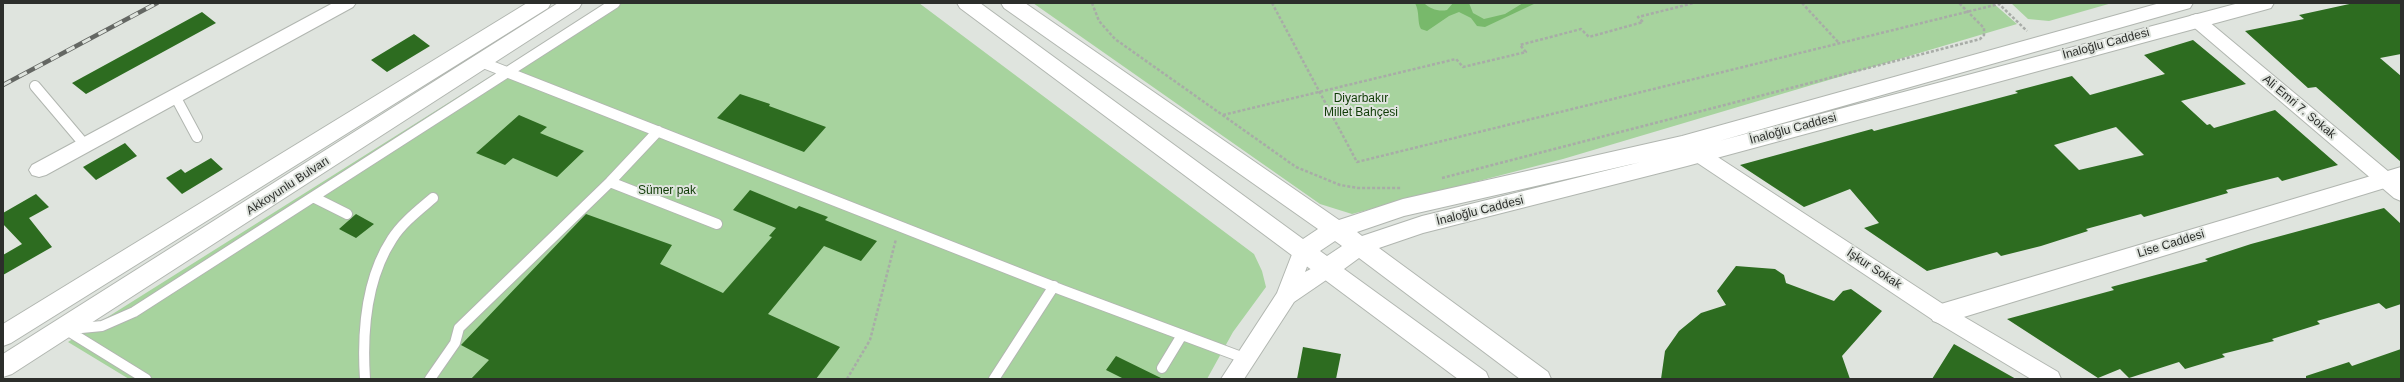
<!DOCTYPE html>
<meta charset="utf-8">
<style>
body{margin:0}
#map{position:relative;width:2404px;height:382px;overflow:hidden;background:#dfe4de;font-family:Helvetica,sans-serif}
canvas{display:block}
.frame{position:absolute;inset:0;border:4px solid #2c2e2b;pointer-events:none}
</style>
<div id="map">
<canvas width="2404" height="382"></canvas>
<div class="frame"></div>
</div>
<script>
const context = document.querySelector('canvas').getContext('2d');
context.lineJoin = 'round';
function fillPath(path, color) { context.fillStyle = color; context.fill(path, 'evenodd'); }
function stroke(path, color, width, dash) { context.strokeStyle = color; context.lineWidth = width; context.lineCap = dash ? 'butt' : 'round'; context.setLineDash(dash || []); context.stroke(path); }
function drawText(font, color, halo, rows, align = 'center') {
  context.font = font + ' Helvetica,sans-serif'; context.lineWidth = 4; context.setLineDash([]); context.textBaseline = 'middle'; context.strokeStyle = halo; context.fillStyle = color; for (const [text, x, y, turn = 0] of rows) {
    context.save(); context.translate(x, y); context.rotate((+turn || 0) * Math.PI / 180); context.textAlign = isNaN(turn) ? turn : align; if (halo) context.strokeText(text, 0, 0); context.fillText(text, 0, 0); context.restore();
  }
}
const green = new Path2D(`
 M 607,3 L 919,3 L 1254,254 L 1262,271 L 1266,287 L 1233,332 L 1207,379 L 129,379 L 68,342 Z
 M 1033,3 L 1993,3 L 2017,24 L 1563,159 L 1352,214 L 1320,204 Z
 M 2011,3 L 2112,3 L 2049,21 L 2028,19 Z`);
const water = new Path2D(`
 M 1415,3 L 1424,3 C 1430,9 1439,12 1447,10 L 1453,3 L 1469,3 L 1473,13 L 1484,19 L 1505,14 L 1523,3 L 1536,3 L 1485,27 L 1477,26 L 1471,18 L 1459,12 L 1449,16 L 1427,31 L 1421,29 C 1417,23 1420,12 1415,3 Z`);
const building = new Path2D(`
 M 2354,3 L 2401,3 L 2401,54 L 2380,58 L 2401,76 L 2401,162 L 2316,87 L 2308,88 L 2245,31 L 2304,19 L 2299,15 Z
 M 202,12 L 216,23 L 86,94 L 72,83 Z
 M 414,34 L 430,46 L 387,72 L 371,60 Z
 M 2193,40 L 2246,84 L 2181,101 L 2207,125 L 2210,124 L 2214,128 L 2275,110 L 2338,165 L 2282,181 L 2278,177 L 2226,190 L 2228,193 L 2144,217 L 2141,214 L 2086,229 L 2088,231 L 2041,246 L 2001,256 L 1997,252 L 1927,271 L 1864,228 L 1879,223 L 1850,189 L 1804,207 L 1740,165 L 1872,129 L 1874,131 L 2018,93 L 2015,91 L 2072,76 L 2090,95 L 2165,74 L 2144,55 ZM 2116,127 L 2144,155 L 2079,170 L 2054,145 Z
 M 740,94 L 770,104 L 769,106 L 826,127 L 804,152 L 717,118 Z
 M 519,115 L 547,127 L 540,133 L 584,151 L 557,177 L 513,158 L 505,165 L 476,153 Z
 M 125,143 L 137,156 L 96,180 L 83,167 Z
 M 211,158 L 223,169 L 182,194 L 166,178 L 181,169 L 185,173 Z
 M 750,190 L 796,209 L 799,206 L 828,217 L 825,220 L 877,241 L 861,261 L 824,246 L 768,314 L 840,347 L 816,379 L 471,379 L 489,360 L 461,345 L 586,214 L 672,245 L 660,264 L 723,293 L 772,237 L 769,236 L 776,228 L 733,210 Z
 M 36,194 L 49,207 L 29,218 L 52,247 L 3,275 L 3,255 L 22,244 L 3,224 L 3,213 Z
 M 2384,208 L 2401,224 L 2401,304 L 2386,309 L 2379,303 L 2317,321 L 2320,324 L 2272,339 L 2274,341 L 2222,354 L 2225,357 L 2185,369 L 2179,362 L 2129,378 L 2120,369 L 2098,378 L 2007,319 L 2114,290 L 2111,287 L 2208,261 L 2205,259 L 2251,244 Z
 M 356,214 L 374,224 L 356,238 L 339,229 Z
 M 1736,266 L 1775,269 L 1784,275 L 1786,283 L 1834,301 L 1843,291 L 1851,289 L 1882,311 L 1842,356 L 1850,379 L 1661,379 L 1665,351 L 1679,331 L 1701,313 L 1726,305 L 1717,291 Z
 M 1954,344 L 2016,379 L 1932,379 Z
 M 1303,347 L 1341,354 L 1336,379 L 1297,379 Z
 M 2401,349 L 2401,379 L 2306,379 L 2306,376 L 2349,362 L 2352,366 Z
 M 1116,356 L 1163,379 L 1124,379 L 1106,370 Z`);
const path = new Path2D(`
 M 1092,3 L 1099,21 L 1115,39 L 1296,167 L 1340,185 L 1358,188 L 1402,188
 M 1272,3 L 1357,162 L 1999,4 L 2027,31
 M 1802,3 L 1839,43
 M 1223,115 L 1456,59 L 1463,67 L 1526,52 L 1520,45 L 1581,29 L 1589,37 L 1643,22 L 1638,17 L 1694,3
 M 1442,178 L 1980,39 L 1984,35 L 1984,28 L 1959,3
 M 847,379 L 870,340 L 896,239`);
const service = new Path2D(`
 M 481,62 L 1062,290 L 1244,358
 M 35,86 L 85,145
 M 175,96 L 197,137
 M 610,182 L 717,224
 M 315,198 L 347,214
 M 65,329 L 146,379
 M 71,329 L 102,326 L 134,312 L 615,3
 M 1162,368 L 1182,335
 M 365,379 C 362,333 366,279 392,239 C 402,223 419,210 433,198
 M 430,379 L 455,343 L 459,328 L 610,182 L 658,131
 M 994,379 L 1054,286`);
const minor = new Path2D(`
 M 333,3 L 356,3 L 353,7 L 46,175 L 39,177 L 32,175 L 29,170 L 32,165 Z
 M 2196,14 L 2202,16 L 2401,182 L 2401,201 L 2394,198 L 2190,24 L 2187,20 L 2190,16 Z
 M 1700,148 L 1707,150 L 1949,308 L 2058,372 L 2061,379 L 2031,379 L 1933,320 L 1693,160 L 1690,155 L 1693,150 Z
 M 1303,242 L 1310,244 L 1313,250 L 1305,272 L 1328,260 L 1335,262 L 1338,268 L 1335,274 L 1294,302 L 1244,379 L 1221,379 L 1277,293 L 1296,244 Z`);
const tertiary = new Path2D(`
 M 2401,167 L 2401,183 L 1941,324 L 1933,321 L 1929,314 L 1933,307 L 1941,304 Z`);
const secondary = new Path2D(`
 M 957,3 L 980,3 L 1303,239 L 1318,229 L 1004,8 L 1001,3 L 1025,3 L 1339,220 L 1403,199 L 1682,136 L 2160,3 L 2193,3 L 2190,8 L 1719,141 L 2239,3 L 2274,3 L 2271,8 L 2264,10 L 1687,166 L 1423,233 L 1379,248 L 1548,372 L 1551,379 L 1520,379 L 1359,258 L 1344,269 L 1486,372 L 1489,379 L 1458,379 L 960,8 ZM 1641,162 L 1422,216 L 1362,236 L 1357,232 L 1404,216 ZM 1335,241 L 1342,246 L 1327,256 L 1320,251 Z`);
const primary = new Path2D(`
 M 527,3 L 551,3 L 548,8 L 11,343 L 3,346 L 3,324 Z
 M 558,3 L 582,3 L 579,8 L 12,374 L 3,377 L 3,354 Z`);
const rail = new Path2D(`
 M 3,85 L 157,3`);
const streetNames = [
 ["İnaloğlu Caddesi",2106,44,-15],
 ["Ali Emri 7. Sokak",2299,107,40],
 ["İnaloğlu Caddesi",1793,129,-15],
 ["Akkoyunlu Bulvarı",288,186,-33],
 ["İnaloğlu Caddesi",1480,211,-14],
 ["Lise Caddesi",2171,244,-17],
 ["İşkur Sokak",1874,269,33]
];
const parkNames = [
 ["Diyarbakır",1361,99],
 ["Millet Bahçesi",1361,113],
 ["Sümer pak",667,191]
];
fillPath(green, '#a7d39e');
fillPath(water, '#78b96b');
fillPath(building, '#2d6c20');
stroke(service, '#b1b6b0', 12);
stroke(minor, '#b1b6b0', 2);
stroke(tertiary, '#b1b6b0', 2);
stroke(secondary, '#b1b6b0', 2);
stroke(primary, '#b1b6b0', 2);
stroke(path, '#a8aca7', 2.5, [3, 2]);
stroke(service, '#fff', 10);
fillPath(minor, '#fff');
fillPath(tertiary, '#fff');
fillPath(secondary, '#fff');
fillPath(primary, '#fff');
stroke(rail, '#646763', 4.5);
stroke(rail, '#dfe4de', 3, [9]);
drawText('12px', '#2c2e2b', '#dfe4de', streetNames);
drawText('12px', '#0f3b05', '#dfe4de', parkNames);
</script>
